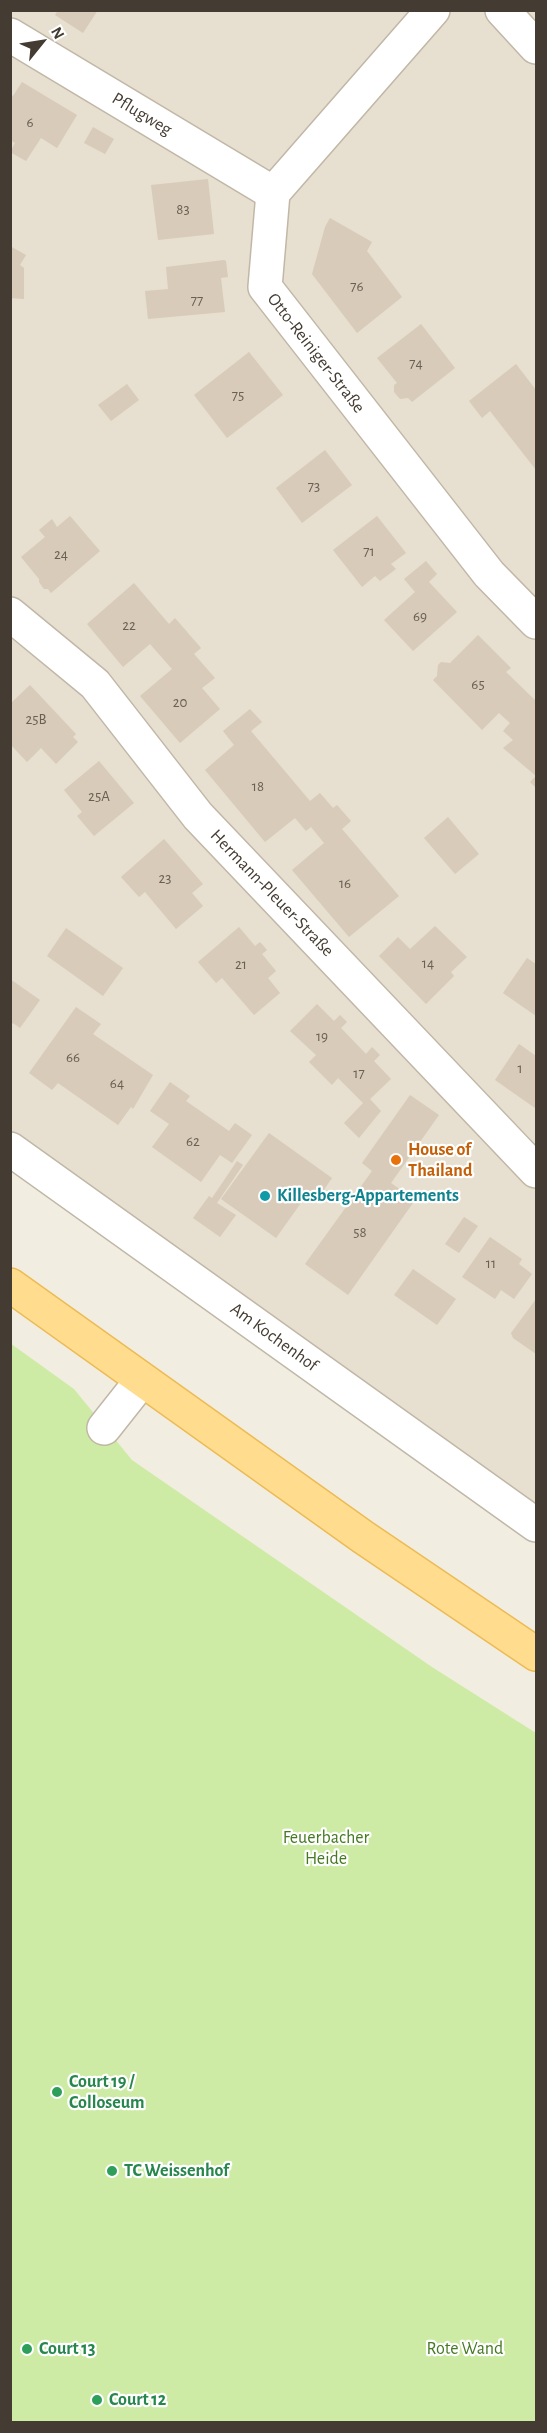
<!DOCTYPE html>
<meta charset="utf-8">
<style>
body{margin:0}
#map{position:relative;width:547px;height:2433px;overflow:hidden;background:#f2ede1;font-family:"Alegreya Sans",sans-serif}
canvas{display:block}
.frame{position:absolute;inset:0;border:12px solid #443c32;pointer-events:none}
.north{position:absolute;left:12px;top:12px;width:60px;height:60px;-webkit-text-stroke:4px #fff;paint-order:stroke;rotate:60deg;font-size:16px;font-weight:700;line-height:24px;text-align:center;color:#443c32}
.north::after{content:'';display:block;margin:auto;width:21px;height:27px;background:#443c32;clip-path:polygon(50% 0,100% 100%,50% 72%,0 100%)}
</style>
<div id="map">
<canvas width="547" height="2433"></canvas>
<div class="frame"></div>
<div class="north">N</div>
</div>
<script>
const context = document.querySelector('canvas').getContext('2d');
context.lineJoin = 'round';
function fillPath(path, color) { context.fillStyle = color; context.fill(path, 'evenodd'); }
function stroke(path, color, width, dash) { context.strokeStyle = color; context.lineWidth = width; context.lineCap = dash ? 'butt' : 'round'; context.setLineDash(dash || []); context.stroke(path); }
function drawText(font, color, halo, rows, align = 'center') {
  context.font = font + ' "Alegreya Sans",sans-serif'; context.lineWidth = 4.5; context.setLineDash([]); context.textBaseline = 'middle'; context.strokeStyle = halo; context.fillStyle = color; for (const [text, x, y, turn = 0] of rows) {
    context.save(); context.translate(x, y); context.rotate((+turn || 0) * Math.PI / 180); context.textAlign = isNaN(turn) ? turn : align; if (halo) context.strokeText(text, 0, 0); context.fillText(text, 0, 0); context.restore();
  }
}
const residential = new Path2D(`
 M 11,11 L 536,11 L 536,1540 L 11,1166 Z`);
const green = new Path2D(`
 M 10,1343 L 74,1389 L 132,1460 L 432,1667 L 536,1733 L 536,2422 L 11,2422 Z`);
const building = new Path2D(`
 M 58,10 L 98,10 L 83,33 L 55,15 Z
 M 22,82 L 77,115 L 57,148 L 41,138 L 26,161 L 10,152 L 15,143 L 10,140 L 10,95 L 13,96 Z
 M 93,127 L 114,139 L 105,154 L 84,143 Z
 M 208,179 L 214,234 L 158,240 L 151,185 Z
 M 330,218 L 372,242 L 367,251 L 402,297 L 357,333 L 312,274 L 325,227 Z
 M 10,246 L 26,255 L 20,265 L 24,268 L 24,299 L 10,298 Z
 M 224,260 L 226,261 L 228,277 L 221,278 L 225,312 L 148,319 L 145,291 L 168,289 L 166,267 Z
 M 421,324 L 455,368 L 412,402 L 408,398 L 400,399 L 394,392 L 394,385 L 397,383 L 377,358 Z
 M 249,352 L 283,395 L 227,438 L 194,395 Z
 M 516,364 L 536,390 L 536,470 L 490,411 L 482,418 L 469,401 Z
 M 127,384 L 139,400 L 111,421 L 98,405 Z
 M 325,450 L 352,485 L 302,523 L 276,488 Z
 M 70,516 L 100,551 L 51,593 L 48,589 L 44,589 L 39,582 L 39,579 L 21,557 L 45,537 L 39,530 L 52,519 L 57,527 Z
 M 377,516 L 406,553 L 391,564 L 396,569 L 380,581 L 375,576 L 362,587 L 333,550 Z
 M 426,561 L 437,574 L 429,582 L 457,612 L 413,651 L 384,620 L 415,592 L 404,579 Z
 M 134,583 L 169,624 L 175,618 L 201,648 L 194,654 L 215,678 L 202,688 L 220,709 L 180,743 L 140,696 L 172,669 L 150,644 L 123,667 L 87,624 Z
 M 478,635 L 511,668 L 506,672 L 536,701 L 536,788 L 530,782 L 536,776 L 503,748 L 513,740 L 503,731 L 510,723 L 499,713 L 482,730 L 433,680 L 437,676 L 438,665 L 441,662 L 450,663 Z
 M 30,685 L 76,734 L 73,737 L 78,742 L 56,764 L 41,748 L 27,762 L 10,744 L 10,704 Z
 M 250,709 L 262,722 L 251,731 L 310,801 L 320,793 L 333,808 L 337,805 L 351,821 L 342,829 L 399,896 L 349,937 L 292,870 L 324,843 L 311,827 L 306,831 L 295,818 L 265,842 L 205,770 L 234,745 L 223,731 Z
 M 99,761 L 134,803 L 94,836 L 77,816 L 82,812 L 64,790 Z
 M 448,817 L 479,854 L 455,874 L 424,838 Z
 M 164,839 L 203,884 L 192,893 L 203,906 L 176,929 L 145,892 L 139,897 L 121,877 Z
 M 435,926 L 467,957 L 451,972 L 454,976 L 426,1004 L 379,956 L 398,937 L 410,949 Z
 M 239,927 L 255,946 L 260,942 L 267,950 L 262,954 L 276,971 L 268,978 L 280,993 L 254,1015 L 222,978 L 216,983 L 198,962 Z
 M 66,928 L 123,968 L 103,996 L 47,956 Z
 M 527,958 L 536,964 L 536,1016 L 503,993 Z
 M 10,979 L 40,1000 L 20,1028 L 13,1023 L 10,1027 Z
 M 317,1004 L 334,1021 L 340,1015 L 347,1022 L 341,1028 L 366,1054 L 372,1047 L 380,1055 L 374,1061 L 391,1079 L 370,1099 L 381,1111 L 359,1138 L 344,1123 L 363,1103 L 338,1078 L 332,1085 L 309,1062 L 316,1055 L 290,1031 Z
 M 76,1007 L 101,1024 L 93,1034 L 153,1075 L 133,1109 L 131,1107 L 118,1125 L 58,1083 L 52,1090 L 29,1073 Z
 M 519,1044 L 536,1056 L 535,1108 L 495,1080 Z
 M 170,1082 L 190,1096 L 186,1101 L 229,1131 L 235,1123 L 252,1135 L 232,1163 L 220,1155 L 201,1182 L 152,1147 L 169,1124 L 150,1111 Z
 M 410,1095 L 439,1115 L 391,1183 L 415,1200 L 348,1295 L 305,1264 L 372,1171 L 362,1163 Z
 M 269,1133 L 332,1178 L 317,1200 L 308,1193 L 276,1238 L 221,1199 Z
 M 237,1161 L 243,1165 L 217,1203 L 236,1215 L 220,1237 L 193,1218 L 209,1196 L 212,1198 Z
 M 464,1217 L 478,1226 L 459,1253 L 445,1244 Z
 M 490,1237 L 522,1259 L 519,1264 L 532,1274 L 514,1299 L 501,1290 L 495,1299 L 462,1277 Z
 M 413,1269 L 456,1299 L 437,1325 L 394,1295 Z
 M 536,1299 L 536,1354 L 513,1338 L 511,1333 Z`);
const minor = new Path2D(`
 M 433,10 L 273,193 L 265,287 L 489,574 L 536,622
 M 502,10 L 536,47
 M 10,35 L 273,193
 M 10,614 L 95,684 L 198,816 L 536,1171
 M 10,1149 L 536,1525
 M 104,1428 L 142,1380`);
const major = new Path2D(`
 M 10,1285 L 363,1537 L 536,1654`);
const markers = [
 [396,1160,6,"#e8710a"],
 [265,1196,6,"#0f9aa8"],
 [57,2092,6,"#2e9e5b"],
 [112,2171,6,"#2e9e5b"],
 [27,2349,6,"#2e9e5b"],
 [97,2400,6,"#2e9e5b"]
];
const numberNames = [
 ["6",30,122],
 ["83",183,209],
 ["76",357,286],
 ["77",197,300],
 ["74",416,363],
 ["75",238,395],
 ["73",314,486],
 ["71",369,551],
 ["24",61,554],
 ["69",420,616],
 ["22",129,625],
 ["65",478,684],
 ["20",180,702],
 ["25B",36,719],
 ["18",258,786],
 ["25A",99,796],
 ["23",165,878],
 ["16",345,883],
 ["14",428,963],
 ["21",241,964],
 ["19",322,1036],
 ["66",73,1057],
 ["1",520,1068],
 ["17",359,1073],
 ["64",117,1083],
 ["62",193,1141],
 ["58",360,1232],
 ["11",491,1263]
];
const streetNames = [
 ["Pflugweg",142,114,31],
 ["Otto-Reiniger-Straße",316,353,52],
 ["Hermann-Pleuer-Straße",272,893,46],
 ["Am Kochenhof",274,1337,36]
];
const foodNames = [
 ["House of",408,1150],
 ["Thailand",408,1171]
];
const cultureNames = [
 ["Killesberg-Appartements",277,1196]
];
const parkNames = [
 ["Feuerbacher",326,1838],
 ["Heide",326,1859],
 ["Rote Wand",465,2349]
];
const leisureNames = [
 ["Court 19 /",69,2082],
 ["Colloseum",69,2103],
 ["TC Weissenhof",124,2171],
 ["Court 13",39,2349],
 ["Court 12",109,2400]
];
fillPath(residential, '#e7dfcf');
fillPath(green, '#ceeba6');
fillPath(building, '#d8cbb9');
stroke(minor, '#c1b7a7', 36);
stroke(major, '#ecbb55', 36);
stroke(minor, '#fff', 33);
stroke(major, '#ffdc8e', 33);
for (const [x, y, r, color] of markers) { const dot = new Path2D(); dot.arc(x, y, r, 0, 2 * Math.PI); context.fillStyle = color; context.fill(dot); stroke(dot, '#fff', 2); }
drawText('15px', '#696054', null, numberNames);
drawText('18px', '#443c32', '#fff', streetNames);
drawText('bold 18px', '#c56008', '#fff', foodNames, 'left');
drawText('bold 18px', '#0d838f', '#fff', cultureNames, 'left');
drawText('18px', '#457922', '#fff', parkNames);
drawText('bold 18px', '#27864d', '#fff', leisureNames, 'left');
</script>
